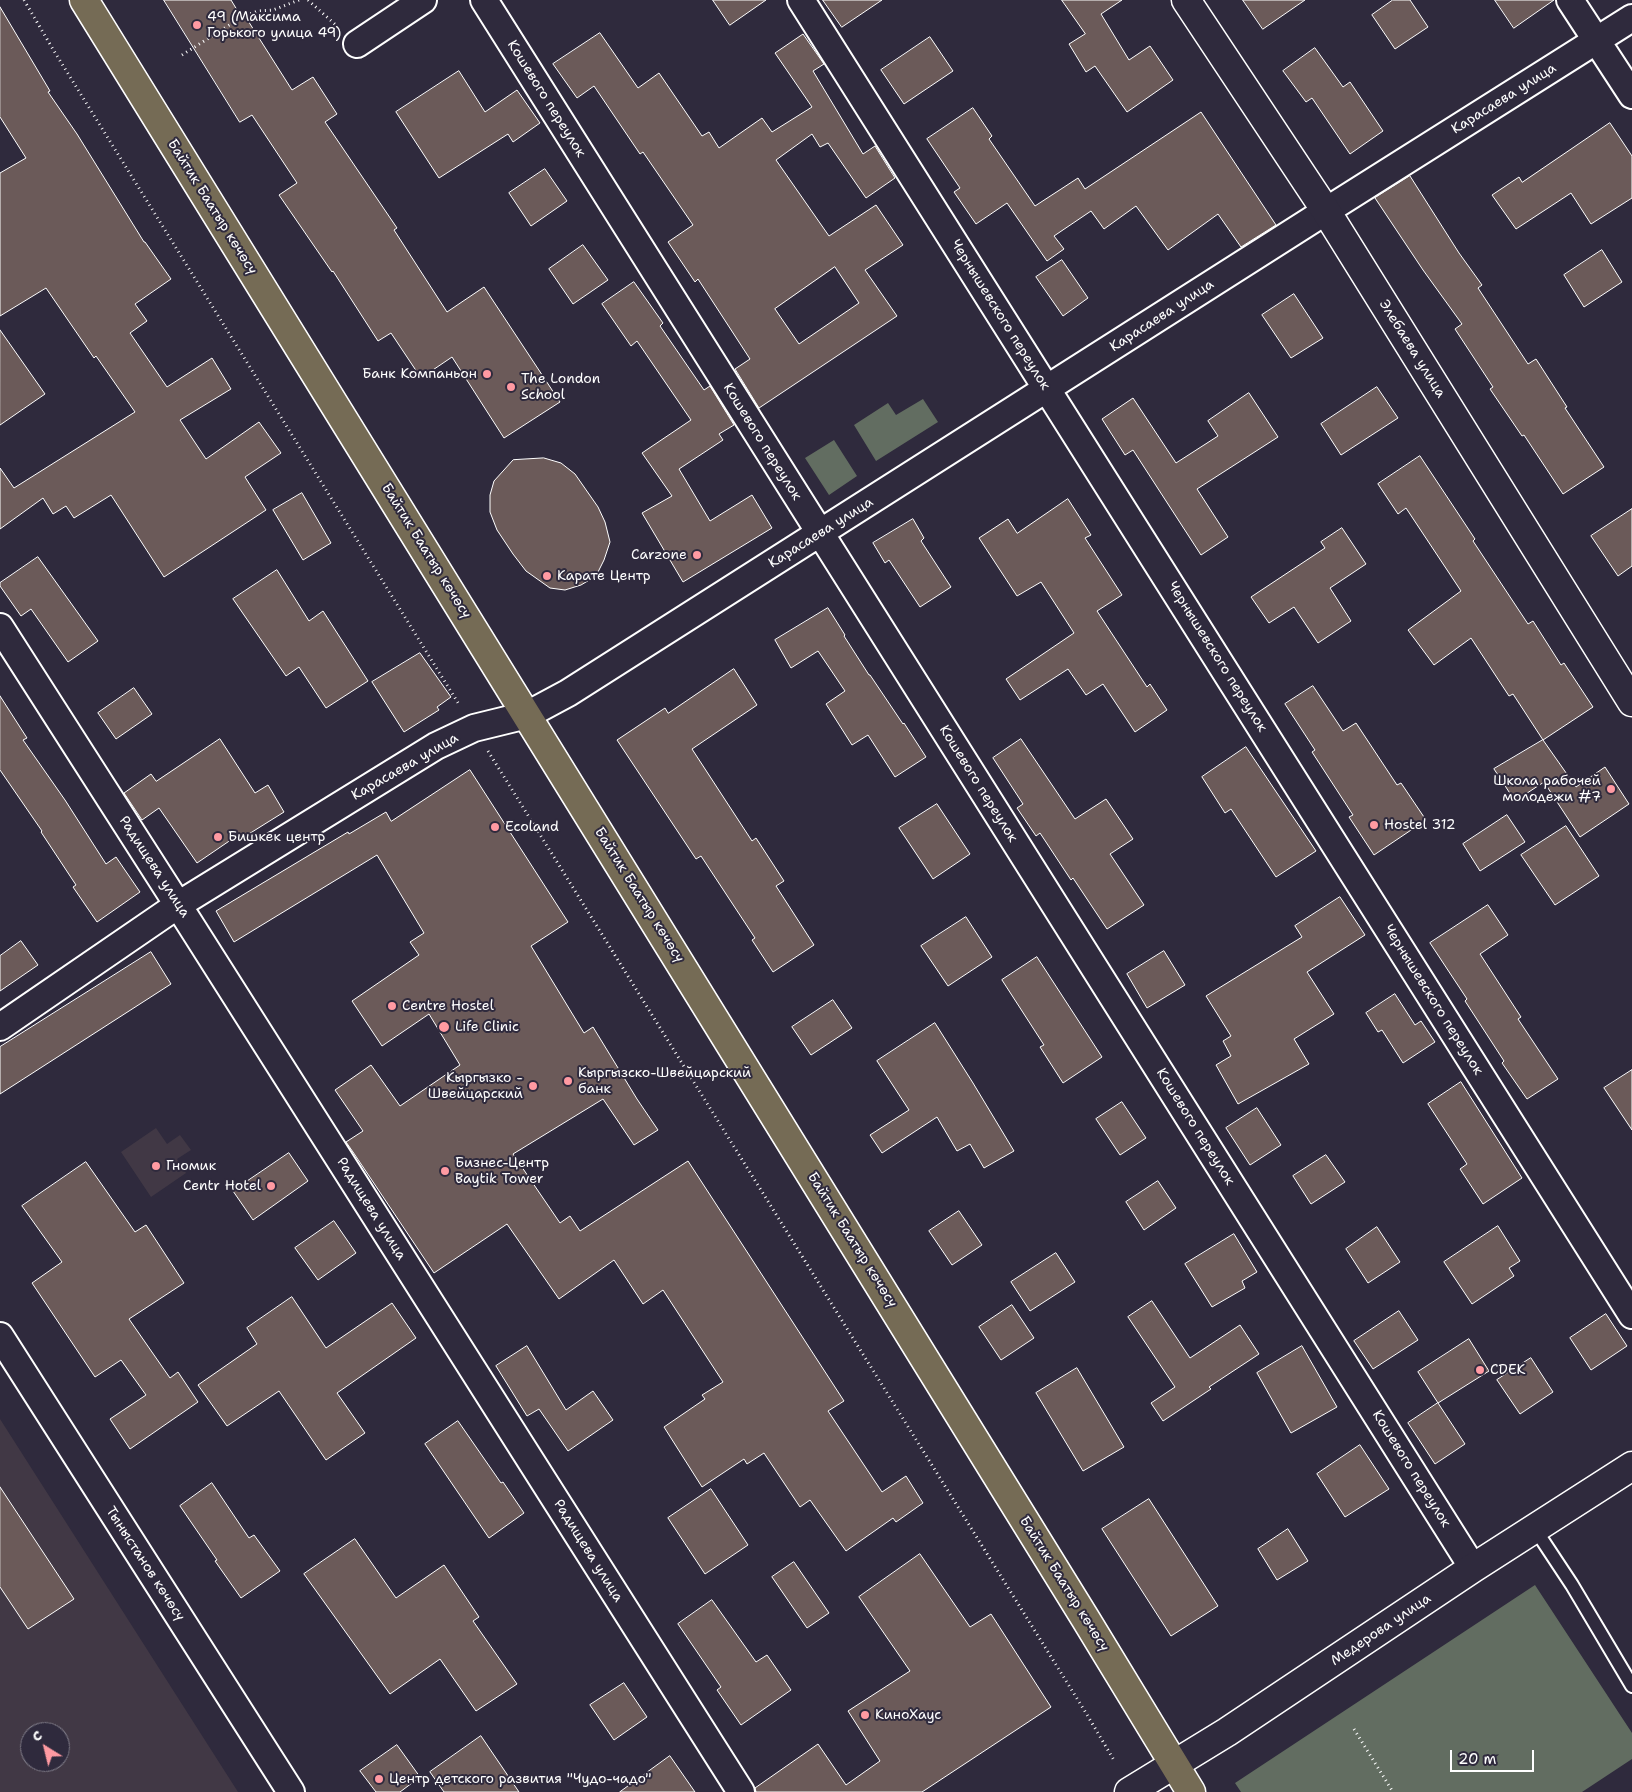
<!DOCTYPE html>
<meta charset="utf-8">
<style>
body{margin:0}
#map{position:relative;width:1632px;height:1792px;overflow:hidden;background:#2f2a3d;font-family:"Shantell Sans",sans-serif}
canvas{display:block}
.north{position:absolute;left:20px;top:1722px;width:50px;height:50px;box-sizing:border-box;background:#2f2a3d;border:1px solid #827f8b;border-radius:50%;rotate:324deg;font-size:14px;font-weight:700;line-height:20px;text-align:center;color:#fff}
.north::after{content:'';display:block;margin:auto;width:18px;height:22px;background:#ff9aa2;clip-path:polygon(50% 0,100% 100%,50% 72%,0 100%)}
.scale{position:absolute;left:1450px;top:1750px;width:84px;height:22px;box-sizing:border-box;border:2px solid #fff;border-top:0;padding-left:6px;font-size:15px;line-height:18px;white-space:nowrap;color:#fff;-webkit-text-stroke:4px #2f2a3d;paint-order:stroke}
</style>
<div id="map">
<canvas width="1632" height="1792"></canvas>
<div class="north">С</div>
<div class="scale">20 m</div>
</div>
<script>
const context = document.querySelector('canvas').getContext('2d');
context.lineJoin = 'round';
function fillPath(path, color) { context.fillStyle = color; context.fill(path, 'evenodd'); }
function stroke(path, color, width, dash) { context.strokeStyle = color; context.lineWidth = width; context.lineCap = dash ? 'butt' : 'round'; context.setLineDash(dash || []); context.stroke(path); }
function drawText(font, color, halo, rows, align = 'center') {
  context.font = font + ' "Shantell Sans",sans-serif'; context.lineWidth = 4; context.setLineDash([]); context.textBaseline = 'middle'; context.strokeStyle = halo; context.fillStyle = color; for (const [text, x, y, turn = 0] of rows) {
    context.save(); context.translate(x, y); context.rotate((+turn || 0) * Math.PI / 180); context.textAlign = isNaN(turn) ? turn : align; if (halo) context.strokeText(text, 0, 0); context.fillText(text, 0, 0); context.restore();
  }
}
const built = new Path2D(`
 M 156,1128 L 167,1144 L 180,1135 L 191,1150 L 177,1159 L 186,1173 L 151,1197 L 121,1152 Z
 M 0,1419 L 238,1792 L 0,1792 ZM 30,1732 L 60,1732 L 60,1762 L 30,1762 Z`);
const green = new Path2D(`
 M 923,399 L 938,422 L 876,461 L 854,425 L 888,403 L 896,415 Z
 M 834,440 L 857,476 L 829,495 L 805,458 Z
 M 1535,1585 L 1632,1733 L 1632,1759 L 1582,1792 L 1241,1792 L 1235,1783 Z`);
const building = new Path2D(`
 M 164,0 L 231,0 L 242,18 L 245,16 L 292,90 L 313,77 L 337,114 L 325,122 L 397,228 L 394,230 L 447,312 L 484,287 L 560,402 L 504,438 L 452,357 L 421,378 L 391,333 L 378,341 L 333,271 L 332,272 L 279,195 L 297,183 L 252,115 L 240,122 Z
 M 713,0 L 766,0 L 730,25 Z
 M 823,0 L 882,0 L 842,27 Z
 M 1062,0 L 1122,0 L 1101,14 L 1129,60 L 1150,46 L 1173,80 L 1127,112 L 1095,66 L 1086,72 L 1069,44 L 1085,34 Z
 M 1243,0 L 1305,0 L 1263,29 Z
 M 1393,0 L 1410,0 L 1428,27 L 1395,49 L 1372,15 Z
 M 1495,0 L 1554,0 L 1514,28 Z
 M 0,7 L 50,91 L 48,92 L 77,134 L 144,242 L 145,242 L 171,279 L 135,304 L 147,321 L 130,333 L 167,387 L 212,358 L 231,389 L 180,420 L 206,459 L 259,422 L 281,453 L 245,477 L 266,510 L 164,577 L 111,495 L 74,518 L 66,506 L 53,514 L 43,498 L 0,529 L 0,468 L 14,488 L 135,412 L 96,356 L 94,358 L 46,288 L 0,316 L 0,173 L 26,158 L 0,117 Z
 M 600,33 L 638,88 L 659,73 L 702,136 L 709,132 L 719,148 L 762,118 L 772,132 L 812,107 L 775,53 L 803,34 L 824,64 L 813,71 L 863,154 L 875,146 L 895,178 L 866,198 L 828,143 L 820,147 L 812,134 L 776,160 L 829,236 L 876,205 L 903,245 L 865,270 L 897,316 L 759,408 L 735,369 L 750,359 L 698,279 L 695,282 L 668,242 L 693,225 L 643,152 L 640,154 L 594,86 L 577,98 L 553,64 ZM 835,267 L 859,303 L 799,344 L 775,309 Z
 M 930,37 L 953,71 L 904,104 L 881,70 Z
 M 1315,48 L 1343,87 L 1350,82 L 1383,131 L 1350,154 L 1312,98 L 1306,102 L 1283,71 Z
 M 459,71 L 485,112 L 517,90 L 540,123 L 513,142 L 508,134 L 439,178 L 396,112 Z
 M 973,108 L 992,136 L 989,139 L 1035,206 L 1078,178 L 1085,189 L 1201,112 L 1276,225 L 1241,247 L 1218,214 L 1168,250 L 1136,206 L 1104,229 L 1091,211 L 1054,236 L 1064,249 L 1047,261 L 1007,203 L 976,224 L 954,192 L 960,188 L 927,139 Z
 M 1610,123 L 1632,156 L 1632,198 L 1591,224 L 1571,193 L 1516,229 L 1492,195 L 1519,177 L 1522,182 Z
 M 545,169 L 567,201 L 531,226 L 509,193 Z
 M 1410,176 L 1459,253 L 1482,285 L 1478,288 L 1528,364 L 1536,359 L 1567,407 L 1565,408 L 1604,467 L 1563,494 L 1524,435 L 1522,436 L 1490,389 L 1493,387 L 1455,329 L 1462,324 L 1423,270 L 1375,198 Z
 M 583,245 L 608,280 L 573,304 L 549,269 Z
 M 1602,250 L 1622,282 L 1584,307 L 1564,275 Z
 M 1062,260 L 1088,298 L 1063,316 L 1036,277 Z
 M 634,282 L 663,323 L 660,326 L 704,390 L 710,386 L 734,425 L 719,434 L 723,440 L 679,469 L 710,521 L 752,495 L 772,528 L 683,582 L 642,513 L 672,496 L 642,453 L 691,420 L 637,341 L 631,346 L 602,304 Z
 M 1294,294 L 1323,338 L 1291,358 L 1262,315 Z
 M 0,330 L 45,394 L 0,425 Z
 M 1377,387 L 1398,418 L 1341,455 L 1321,424 Z
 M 1249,393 L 1278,437 L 1197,489 L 1228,537 L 1201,555 L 1133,450 L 1125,455 L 1102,419 L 1133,398 L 1176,463 L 1218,436 L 1208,421 Z
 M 1420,456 L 1475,539 L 1473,541 L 1528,624 L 1533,621 L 1561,665 L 1564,663 L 1593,707 L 1543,740 L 1513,694 L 1509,696 L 1471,638 L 1434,665 L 1408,630 L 1461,591 L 1406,508 L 1398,514 L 1378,484 Z
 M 544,458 L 561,463 L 575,474 L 598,507 L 605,522 L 610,542 L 604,560 L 596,576 L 581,585 L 565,590 L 550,588 L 526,571 L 513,554 L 497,530 L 490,512 L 490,495 L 494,481 L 513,460 Z
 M 302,493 L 331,543 L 303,560 L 273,510 Z
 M 1068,499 L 1091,535 L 1085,538 L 1122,595 L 1097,611 L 1147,687 L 1150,684 L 1167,710 L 1135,732 L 1103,684 L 1086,695 L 1068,669 L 1020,700 L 1006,679 L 1074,633 L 1041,582 L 1017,596 L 979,538 L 1008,519 L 1017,533 Z
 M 1632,509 L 1632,566 L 1618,576 L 1591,536 Z
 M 913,519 L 924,538 L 921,541 L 951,587 L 920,607 L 889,560 L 885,563 L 873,543 Z
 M 1342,528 L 1366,564 L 1330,588 L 1351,621 L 1318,643 L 1294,607 L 1269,623 L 1251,597 L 1325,548 L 1321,542 Z
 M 38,557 L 98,641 L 68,662 L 31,609 L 21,616 L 0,586 L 0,583 Z
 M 277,570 L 309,621 L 323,611 L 368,681 L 326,708 L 299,667 L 286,676 L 233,599 Z
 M 828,608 L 845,635 L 844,636 L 869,675 L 870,675 L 903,724 L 904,723 L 926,757 L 895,777 L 868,735 L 852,745 L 826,704 L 845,691 L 818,651 L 791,668 L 775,640 Z
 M 420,653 L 451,697 L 437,707 L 439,710 L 404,732 L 372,682 Z
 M 734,669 L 757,705 L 692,749 L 752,841 L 756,838 L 784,881 L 776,886 L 814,945 L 773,972 L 752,940 L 755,938 L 701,856 L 696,859 L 617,740 L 665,708 L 668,713 Z
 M 1313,686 L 1343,731 L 1356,723 L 1397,785 L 1401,783 L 1426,820 L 1374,855 L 1349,817 L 1353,815 L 1312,752 L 1315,750 L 1285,704 Z
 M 134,688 L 152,714 L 116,739 L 98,713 Z
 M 0,696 L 27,738 L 23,740 L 65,800 L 106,864 L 116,857 L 140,892 L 97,922 L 73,887 L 76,885 L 41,832 L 42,831 L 0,770 Z
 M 220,739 L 255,793 L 268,785 L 284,812 L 244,837 L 241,833 L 197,863 L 159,808 L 142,820 L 124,793 L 151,774 L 156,781 Z
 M 1021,739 L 1075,819 L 1106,799 L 1133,839 L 1110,854 L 1144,905 L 1107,929 L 1073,878 L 1071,880 L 1040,833 L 1036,836 L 1017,808 L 1023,804 L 993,758 Z
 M 1543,740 L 1576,787 L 1605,767 L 1629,804 L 1580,837 L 1544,782 L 1515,801 L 1494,769 Z
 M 1246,747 L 1316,851 L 1276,877 L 1231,809 L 1225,813 L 1202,777 Z
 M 470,770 L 568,922 L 531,946 L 584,1033 L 593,1027 L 637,1099 L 658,1130 L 634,1145 L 603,1099 L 513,1154 L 560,1223 L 570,1216 L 580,1231 L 688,1161 L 844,1401 L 828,1411 L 882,1492 L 906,1476 L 923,1503 L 896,1522 L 893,1518 L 846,1551 L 810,1500 L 800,1507 L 764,1453 L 747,1464 L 744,1459 L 702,1487 L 664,1427 L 705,1399 L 702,1395 L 723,1382 L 663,1290 L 643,1304 L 614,1260 L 559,1299 L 507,1224 L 434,1273 L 353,1152 L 346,1142 L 363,1131 L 335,1090 L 371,1065 L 400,1106 L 460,1065 L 429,1014 L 382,1046 L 352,1001 L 419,955 L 410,942 L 424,933 L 377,855 L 234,942 L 216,911 L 348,832 L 349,834 L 386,812 L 391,821 Z
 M 937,804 L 970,854 L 933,879 L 899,828 Z
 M 1507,815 L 1525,842 L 1480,871 L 1463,844 Z
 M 1566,826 L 1599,876 L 1555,905 L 1521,855 Z
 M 1340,897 L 1365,935 L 1307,972 L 1334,1014 L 1294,1039 L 1309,1064 L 1238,1104 L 1216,1065 L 1231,1056 L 1223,1041 L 1231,1036 L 1206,996 L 1302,937 L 1295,926 Z
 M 1488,905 L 1508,935 L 1480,954 L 1521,1017 L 1518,1019 L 1558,1079 L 1527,1099 L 1502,1063 L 1504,1061 L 1465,1001 L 1467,999 L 1430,943 Z
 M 966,917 L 992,957 L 948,986 L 921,946 Z
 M 21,941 L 38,965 L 0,991 L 0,956 Z
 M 1164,951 L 1185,985 L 1147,1008 L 1127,974 Z
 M 151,952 L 171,984 L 0,1094 L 0,1047 Z
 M 1037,957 L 1102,1057 L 1063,1083 L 1040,1047 L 1044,1045 L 1002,980 Z
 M 1395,994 L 1415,1025 L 1421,1021 L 1435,1042 L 1403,1063 L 1382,1030 L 1378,1032 L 1366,1013 Z
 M 833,1000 L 852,1028 L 811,1055 L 792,1027 Z
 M 935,1023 L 973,1083 L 1014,1151 L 984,1168 L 970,1144 L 957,1151 L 937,1117 L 882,1153 L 870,1135 L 909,1110 L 877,1061 Z
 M 1632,1070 L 1632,1130 L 1604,1088 Z
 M 1461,1082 L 1522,1178 L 1483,1204 L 1460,1169 L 1467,1164 L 1428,1104 Z
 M 1122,1102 L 1146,1138 L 1120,1155 L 1096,1119 Z
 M 1257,1108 L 1281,1145 L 1250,1165 L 1226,1128 Z
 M 289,1153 L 308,1181 L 253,1220 L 233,1191 Z
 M 1326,1155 L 1345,1182 L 1311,1204 L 1293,1176 Z
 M 86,1162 L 135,1232 L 146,1225 L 184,1283 L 129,1319 L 170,1378 L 178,1372 L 198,1402 L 130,1449 L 110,1419 L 146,1395 L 121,1360 L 95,1377 L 32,1283 L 62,1262 L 22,1206 Z
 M 1158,1181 L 1176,1208 L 1144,1230 L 1126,1202 Z
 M 959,1211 L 982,1245 L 952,1265 L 929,1231 Z
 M 334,1221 L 356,1253 L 318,1280 L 295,1248 Z
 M 1498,1226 L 1520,1261 L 1509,1268 L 1514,1276 L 1472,1304 L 1444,1262 Z
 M 1377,1227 L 1400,1262 L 1368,1283 L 1346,1249 Z
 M 1234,1234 L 1257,1272 L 1242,1281 L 1245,1288 L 1212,1307 L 1185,1264 Z
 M 1056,1253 L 1075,1282 L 1030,1311 L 1011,1282 Z
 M 292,1297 L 326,1348 L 392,1303 L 416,1338 L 337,1393 L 365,1433 L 326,1460 L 279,1391 L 227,1426 L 198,1385 L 257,1344 L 247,1328 Z
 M 1152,1301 L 1190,1358 L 1240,1325 L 1259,1354 L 1209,1387 L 1211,1389 L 1163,1421 L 1151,1403 L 1175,1387 L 1128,1317 Z
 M 1012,1305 L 1034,1338 L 1001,1360 L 979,1327 Z
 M 1399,1311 L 1418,1340 L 1373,1369 L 1354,1341 Z
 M 1606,1314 L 1627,1346 L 1591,1370 L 1570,1338 Z
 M 1469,1339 L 1489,1371 L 1438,1403 L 1418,1372 Z
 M 527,1346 L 566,1410 L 593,1391 L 613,1420 L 568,1451 L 539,1409 L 527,1416 L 496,1366 Z
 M 1302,1346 L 1337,1407 L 1291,1433 L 1257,1373 Z
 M 1531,1358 L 1553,1392 L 1520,1414 L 1497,1380 Z
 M 1077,1368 L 1124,1447 L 1083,1471 L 1036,1393 Z
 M 1438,1403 L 1465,1444 L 1435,1464 L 1408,1423 Z
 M 458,1421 L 501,1483 L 503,1482 L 524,1513 L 489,1538 L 425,1444 Z
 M 1360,1445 L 1389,1489 L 1345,1517 L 1317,1474 Z
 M 212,1483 L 249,1538 L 254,1535 L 280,1571 L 241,1598 L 215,1561 L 217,1560 L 180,1506 Z
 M 0,1487 L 74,1599 L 28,1629 L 0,1587 Z
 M 711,1489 L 748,1545 L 705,1574 L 668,1518 Z
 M 1149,1499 L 1218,1606 L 1171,1636 L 1102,1529 Z
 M 1288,1529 L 1308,1561 L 1277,1580 L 1258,1549 Z
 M 355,1539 L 396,1598 L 444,1565 L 479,1617 L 473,1621 L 517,1684 L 476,1711 L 440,1659 L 390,1694 L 304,1574 Z
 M 920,1554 L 970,1627 L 991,1614 L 1051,1707 L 922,1792 L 756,1792 L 755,1788 L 818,1744 L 846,1785 L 880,1761 L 848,1711 L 910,1671 L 859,1597 Z
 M 794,1562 L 829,1613 L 807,1628 L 772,1577 Z
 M 712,1600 L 756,1662 L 767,1655 L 791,1690 L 741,1725 L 717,1690 L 721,1687 L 678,1624 Z
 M 624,1683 L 647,1717 L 614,1740 L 590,1705 Z
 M 481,1736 L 519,1792 L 444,1792 L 430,1772 Z
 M 397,1745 L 420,1777 L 400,1792 L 376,1792 L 360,1771 Z
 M 670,1756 L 695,1792 L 620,1792 Z`);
const path = new Path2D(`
 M 24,0 L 54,51 L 460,706
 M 308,0 L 338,27
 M 182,55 L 242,17 L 258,11 L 273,10 L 299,0
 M 488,751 L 1086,1713 L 1115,1762
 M 1354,1729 L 1393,1792`);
const lane = new Path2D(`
 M 1535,1529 L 1572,1585 L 1632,1686`);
const street = new Path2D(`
 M 484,0 L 1473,1568
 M 801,0 L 1632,1315
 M 1570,0 L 1632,95
 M 357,44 L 423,0
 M 0,627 L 178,905 L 741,1792
 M 0,1027 L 178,905 L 436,746 L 474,728 L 527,715 L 568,693 L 1326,211 L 1632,18
 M 0,1336 L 291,1792`);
const secondary = new Path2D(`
 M 1186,0 L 1326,211 L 1632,702
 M 1129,1792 L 1227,1732 L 1473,1568 L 1632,1466`);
const primary = new Path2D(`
 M 84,0 L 1085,1618 L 1191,1792`);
const markers = [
 [197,25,5,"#ff9aa2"],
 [487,374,5,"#ff9aa2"],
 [511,387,5,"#ff9aa2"],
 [697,555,5,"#ff9aa2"],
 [547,576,5,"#ff9aa2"],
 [1611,789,5,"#ff9aa2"],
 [1374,825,5,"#ff9aa2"],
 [495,827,5,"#ff9aa2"],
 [218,837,5,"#ff9aa2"],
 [392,1006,5,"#ff9aa2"],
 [444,1027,6,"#ff9aa2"],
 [568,1081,5,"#ff9aa2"],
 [533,1086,5,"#ff9aa2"],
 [156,1166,5,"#ff9aa2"],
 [445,1171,5,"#ff9aa2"],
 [271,1186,5,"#ff9aa2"],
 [1480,1370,5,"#ff9aa2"],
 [865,1715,5,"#ff9aa2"],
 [379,1779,5,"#ff9aa2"]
];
const poiNames = [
 ["49 (Максима",207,17],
 ["Горького улица 49)",207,33],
 ["Банк Компаньон",477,374,"right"],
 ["The London",521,379],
 ["School",521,395],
 ["Carzone",687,555,"right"],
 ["Карате Центр",557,576],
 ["Школа рабочей",1601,781,"right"],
 ["молодежи #7",1601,797,"right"],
 ["Hostel 312",1384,825],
 ["Ecoland",505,827],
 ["Бишкек центр",228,837],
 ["Centre Hostel",402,1006],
 ["Life Clinic",455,1027],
 ["Кыргызско-Швейцарский",578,1073],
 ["банк",578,1089],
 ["Кыргызко -",523,1078,"right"],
 ["Швейцарский",523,1094,"right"],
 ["Бизнес-Центр",455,1163],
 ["Baytik Tower",455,1179],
 ["Гномик",166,1166],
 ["Centr Hotel",261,1186,"right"],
 ["CDEK",1490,1370],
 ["КиноХаус",875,1715],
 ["Центр детского развития \"Чудо-чадо\"",389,1779]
];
const streetNames = [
 ["Кошевого переулок",546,99,58],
 ["Карасаева улица",1504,99,-32],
 ["Байтик Баатыр көчөсү",212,207,58],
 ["Чернышевского переулок",1000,315,58],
 ["Карасаева улица",1162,316,-33],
 ["Элебаева улица",1412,349,58],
 ["Кошевого переулок",762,442,58],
 ["Карасаева улица",821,533,-32],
 ["Байтик Баатыр көчөсү",426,551,58],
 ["Чернышевского переулок",1217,657,58],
 ["Карасаева улица",405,767,-30],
 ["Кошевого переулок",978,784,58],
 ["Радищева улица",154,867,57],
 ["Байтик Баатыр көчөсү",639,895,58],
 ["Чернышевского переулок",1433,1000,58],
 ["Кошевого переулок",1195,1127,58],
 ["Радищева улица",371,1209,58],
 ["Байтик Баатыр көчөсү",852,1240,58],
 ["Кошевого переулок",1411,1469,58],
 ["Радищева улица",588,1551,58],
 ["Тыныстанов көчөсү",145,1564,57],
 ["Байтик Баатыр көчөсү",1064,1584,58],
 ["Медерова улица",1381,1630,-34]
];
fillPath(built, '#413845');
fillPath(green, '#626d61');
fillPath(building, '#6b5a59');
stroke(building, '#fff', 1);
stroke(lane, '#fff', 16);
stroke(street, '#fff', 30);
stroke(secondary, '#fff', 31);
stroke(primary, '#fff', 31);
stroke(path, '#fff', 3, [1, 4]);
stroke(lane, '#2f2a3d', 12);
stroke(street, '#2f2a3d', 26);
stroke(secondary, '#2f2a3d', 28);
stroke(primary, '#756b55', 28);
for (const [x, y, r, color] of markers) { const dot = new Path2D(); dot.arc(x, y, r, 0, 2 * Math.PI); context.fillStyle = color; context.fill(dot); stroke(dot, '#2f2a3d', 2); }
drawText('14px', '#fff', '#2f2a3d', poiNames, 'left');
drawText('14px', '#fff', '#2f2a3d', streetNames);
</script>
